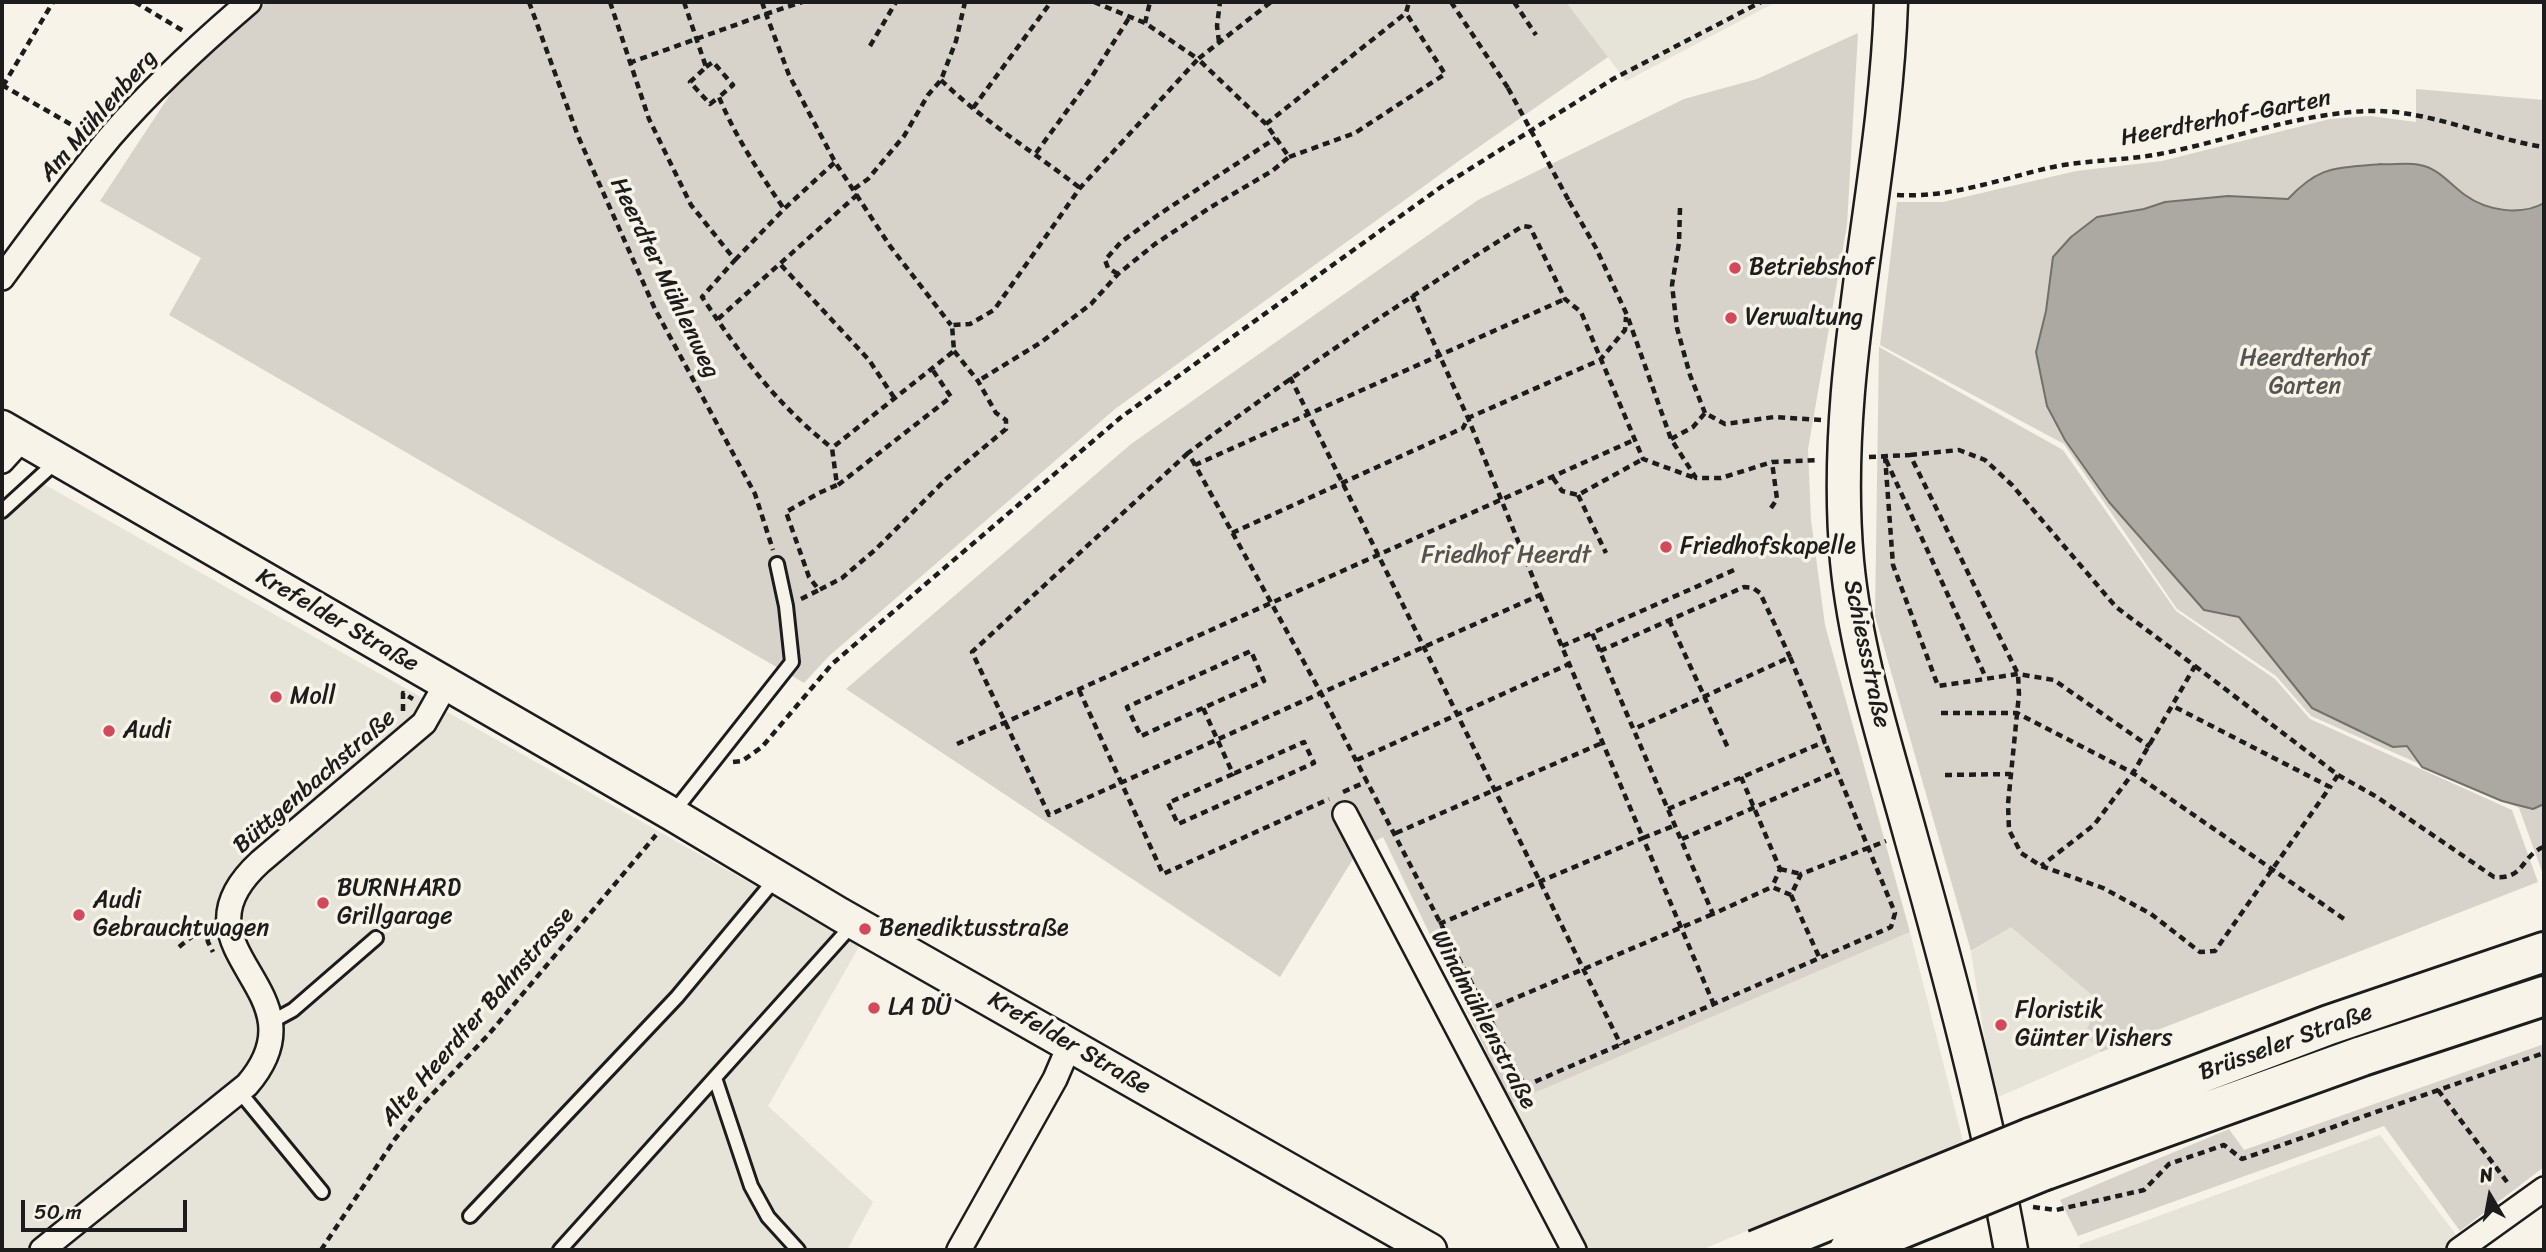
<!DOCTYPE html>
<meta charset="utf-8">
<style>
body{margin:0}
#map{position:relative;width:2546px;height:1252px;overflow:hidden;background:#f7f3e8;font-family:Sriracha,sans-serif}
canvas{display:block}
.frame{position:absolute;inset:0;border:4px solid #1c1c1c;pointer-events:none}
.north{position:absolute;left:2455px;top:1161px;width:70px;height:70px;-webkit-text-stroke:5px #f7f3e8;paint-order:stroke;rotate:350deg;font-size:19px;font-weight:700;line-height:28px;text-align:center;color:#1c1c1c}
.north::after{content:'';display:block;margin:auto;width:24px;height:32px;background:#1c1c1c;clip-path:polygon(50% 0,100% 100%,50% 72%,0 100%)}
.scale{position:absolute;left:21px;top:1200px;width:166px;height:32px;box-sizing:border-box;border:4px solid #1c1c1c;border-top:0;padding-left:9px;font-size:21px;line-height:24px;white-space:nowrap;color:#1c1c1c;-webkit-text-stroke:5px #f7f3e8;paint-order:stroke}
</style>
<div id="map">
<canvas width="2546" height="1252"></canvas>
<div class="frame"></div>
<div class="north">N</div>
<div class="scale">50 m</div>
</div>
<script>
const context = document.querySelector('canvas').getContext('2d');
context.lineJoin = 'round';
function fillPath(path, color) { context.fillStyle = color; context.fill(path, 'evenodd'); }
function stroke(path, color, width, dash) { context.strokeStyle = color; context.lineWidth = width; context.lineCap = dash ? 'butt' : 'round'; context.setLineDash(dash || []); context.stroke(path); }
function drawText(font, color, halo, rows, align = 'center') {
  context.font = font + ' Sriracha,sans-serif'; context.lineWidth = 7; context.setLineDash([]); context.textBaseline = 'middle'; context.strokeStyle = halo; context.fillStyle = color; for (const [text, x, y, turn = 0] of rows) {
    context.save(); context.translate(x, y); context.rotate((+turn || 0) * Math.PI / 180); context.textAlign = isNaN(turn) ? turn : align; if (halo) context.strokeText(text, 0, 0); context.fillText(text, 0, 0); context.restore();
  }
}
const built = new Path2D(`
 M 1566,2 L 1776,2 L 1626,81 Z
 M 33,478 L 860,945 L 768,1106 L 873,1202 L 847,1250 L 2,1250 L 2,505 Z
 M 2011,926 L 2099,1001 L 2084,1035 L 2101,1052 L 1994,1099 L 1971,952 Z
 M 1910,932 L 1963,1141 L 1701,1250 L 1587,1250 L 1511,1103 Z
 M 2380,1135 L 2467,1249 L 2081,1250 L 2079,1245 Z`);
const green = new Path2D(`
 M 267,2 L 1566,2 L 1608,57 L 1463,158 L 1115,409 L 829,656 L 804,683 L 169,315 L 201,258 L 100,201 L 173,90 Z
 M 1858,33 L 1847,225 L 1808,449 L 1811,520 L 1825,625 L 1910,932 L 1511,1103 L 1383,837 L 1358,851 L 1280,977 L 846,689 L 1131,444 L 1478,200 L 1684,99 L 1757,79 Z
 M 2416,89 L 2544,100 L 2544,877 L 2519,808 L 2311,716 L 2276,676 L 2177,609 L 2064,444 L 1880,345 L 1897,202 L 1943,202 L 2076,171 L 2162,161 L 2330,119 L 2370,116 L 2416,122 Z
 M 1879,347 L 2063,450 L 2176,611 L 2275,679 L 2310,719 L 2512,810 L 2538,882 L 2101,1052 L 2084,1035 L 2099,1001 L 2011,927 L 1971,951 L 1875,616 Z
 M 2544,1044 L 2544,1167 L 2460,1231 L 2384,1126 L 2078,1236 L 2060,1200 L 2229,1129 L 2244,1150 Z`);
const water = new Path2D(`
 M 2381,164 C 2393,165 2408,162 2420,165 C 2438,168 2451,185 2465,195 C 2487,211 2521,216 2544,203 L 2544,804 L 2533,809 L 2502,801 L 2422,767 L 2407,746 L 2393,747 L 2312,708 L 2239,617 L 2204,610 L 2109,502 L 2065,440 L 2047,406 L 2036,352 L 2046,311 L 2053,257 L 2071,237 L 2097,217 L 2144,209 L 2165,202 L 2228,196 L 2288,199 C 2321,164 2336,169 2381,164 Z`);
const path = new Path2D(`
 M 135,2 L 185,32
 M 529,2 L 578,136 L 655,309 L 755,494 L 773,550
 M 610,2 L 649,119 L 691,205 L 735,260 L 702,297 C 743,358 774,402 832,448
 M 684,2 L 706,67 L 690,82 L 710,104 L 719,97 C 736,138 759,172 784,209
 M 762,2 L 766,14 L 802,2
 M 1094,2 L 1145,23 L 1198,59 L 1271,2
 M 1451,2 L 1508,88
 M 1514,2 L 1536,35
 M 1145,23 L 1150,2
 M 1219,42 L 1217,26 L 1220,2
 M 870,46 L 896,2
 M 629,63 L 766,14 L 789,75 L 835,162 L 890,246 L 951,325
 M 706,67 L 713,62 L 733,85 L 719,97
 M 941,80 C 983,121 1034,152 1080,188
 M 2,85 L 86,133
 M 3,86 L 53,2
 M 973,108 L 1051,2
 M 1266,124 L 1406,13 L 1409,2
 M 1036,153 L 1091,78 L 1129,18
 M 1289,157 L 1355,133 L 1445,74 L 1406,13
 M 854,189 L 868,179 L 904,136 L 928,95 L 941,80 L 956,41 L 965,2
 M 1897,195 C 1949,198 1998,180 2048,168 C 2083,160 2119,161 2154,155 C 2225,142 2294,114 2367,111 C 2428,109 2485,138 2544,147
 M 1569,201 L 1596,248 L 1627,315 L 1671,439 L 1696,478 L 1721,478 L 1772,462 L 1819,460
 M 1680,208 L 1679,243 L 1672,285 L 1677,328 L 1690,375 L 1705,413
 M 735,260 L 784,209 L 835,162
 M 781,265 L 869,360 L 895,399
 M 1118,274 L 1108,268 L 1105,260 L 1121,242 L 1158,215 L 1276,138
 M 1412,295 L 1468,418 L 1540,595 L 1321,693 L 1525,1086 L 1891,927 L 1895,913 L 1790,657 L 1634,729
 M 718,319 L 858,194
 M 954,351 L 978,381 L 996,413 L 1006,420 L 1006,429 L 946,479 L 875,550 L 842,578 L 819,590 L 809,577 L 786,512 L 819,493 L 837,485 L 832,448 L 954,351 L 952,325 L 970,324 L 994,310 L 1080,188 L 1198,59 L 1266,124 L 1289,157 L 1272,171 L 1211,207 L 1155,244 L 1118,274 L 1091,304 L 1040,343 L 978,381
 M 1290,377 L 1621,1045
 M 1671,439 L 1693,427 L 1705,413 L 1725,424 L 1774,417 L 1821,420
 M 1188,453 L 972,652 L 1049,815 L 1321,693 L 1195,465 L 1565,299
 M 1910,455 L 1959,450 L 1985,460 L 2012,485 L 2116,607 L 2195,666 L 2133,773 L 2094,825 L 2041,866
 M 1885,456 L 1893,565 L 1938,686 L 2018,674 L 2054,680 L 2150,747
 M 1869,457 L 1910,455 L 2018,674 L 2019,694 L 2008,804 L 2009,830 L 2021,853 L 2041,866 L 2103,888 L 2151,914 L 2200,952 L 2215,951 L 2330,787 L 2173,706
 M 1886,460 L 1986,678
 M 1195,465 L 1188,453 C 1297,372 1408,297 1523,226 L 1530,227 L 1565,299 L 1581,312 L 1643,459 L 1695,478
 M 1553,478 L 1562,491 L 1578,495 L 1643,459
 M 838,485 L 951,397 L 932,369
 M 1578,495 L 1606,553
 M 1771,508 L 1777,499 L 1772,462
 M 1232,533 L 1463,428 L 1468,418 L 1600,360 L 1625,330 L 1626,317
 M 1734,570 L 1592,633 L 1713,914 L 1772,887 L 1791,895 L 1801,874 L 1886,841
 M 1540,595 L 1643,838 L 1676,825
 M 801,599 L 819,590
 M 1669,620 L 1729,750
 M 1562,646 L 1592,633
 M 1600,651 L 1744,587 L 1753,588 L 1760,593 L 1790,657
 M 2195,666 L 2338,775 L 2330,787
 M 1079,690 L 1163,874 L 1329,799
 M 1203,708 L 1141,736 L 1127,707 L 1251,651 L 1264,681 L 1203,708 L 1233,774 L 1168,803 L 1178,824 L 1314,763 L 1304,742 L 1233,774
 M 403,711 L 403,693 L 413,699
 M 1941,713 L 2017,713 L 2133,773 L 2347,921
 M 957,744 L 1634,440
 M 1357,760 L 1569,664
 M 733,762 L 742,761 L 762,747 L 832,664 L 1120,418 L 1441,187 L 1613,79 L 1761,2
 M 1945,775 L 2011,774
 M 2338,775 L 2377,797 L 2494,877 C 2525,880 2521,855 2544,847
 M 1741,777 L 1780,869 L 1772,887
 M 1343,792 L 1368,781
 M 1668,809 L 1826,741
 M 1396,833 L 1602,743
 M 1682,839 L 1838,771
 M 1780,869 L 1801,874
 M 1791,895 L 1820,959
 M 1439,924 L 1643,838 L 1714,1005
 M 205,927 L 208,942 L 213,952
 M 179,947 L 205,926 L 206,922
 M 1485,1011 L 1713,914
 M 2438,1090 L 2510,1186
 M 2033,1207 L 2056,1210 L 2144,1190 L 2169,1164 L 2224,1145 L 2242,1159 L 2544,1053
 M 321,1250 L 395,1139 L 423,1104 L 489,1034 L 656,835`);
const lane = new Path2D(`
 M 2,511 L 58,460
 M 672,814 L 792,662 L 786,606 L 777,564
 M 271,1022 L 293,1010 L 376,938
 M 715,1078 L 751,1186 L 768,1217 L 798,1250
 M 239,1091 L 322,1192
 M 470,1216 L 677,997 L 777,877
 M 560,1250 L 854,923`);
const street = new Path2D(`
 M 2,278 C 37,230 72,183 110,137 C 152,88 200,44 249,2
 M 2,461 L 22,439
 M 1345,814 L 1574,1250
 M 42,1250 L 247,1085 C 330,989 163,951 260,862 L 424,723 L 446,684
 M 959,1250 L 1055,1079 L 1070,1044
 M 2459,1250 L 2544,1189`);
const secondary = new Path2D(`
 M 1891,2 C 1885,189 1830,373 1847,561 C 1856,656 1887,749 1912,841 C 1950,976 1986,1112 2011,1250
 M 2,427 L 672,814 L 839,914 L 1430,1250`);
const highway = new Path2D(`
 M 2030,1138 L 2329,1025 L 2544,952
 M 2045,1170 L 2362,1056 L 2544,996`);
const pathBridge = new Path2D(`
 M 1508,88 L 1569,201`);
const highwayBridge = new Path2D(`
 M 1756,1250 L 2030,1138
 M 1849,1250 L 2045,1170`);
const markers = [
 [1735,268,7,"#d1495b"],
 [1731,318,7,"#d1495b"],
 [1666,547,7,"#d1495b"],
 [276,697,7,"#d1495b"],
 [109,731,7,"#d1495b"],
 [323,903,7,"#d1495b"],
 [79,915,7,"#d1495b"],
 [865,929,7,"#d1495b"],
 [874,1008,7,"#d1495b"],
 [2001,1025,7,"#d1495b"]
];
const streetNames = [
 ["Am Mühlenberg",99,116,-49],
 ["Heerdterhof-Garten",2226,119,-11],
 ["Heerdter Mühlenweg",664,278,64],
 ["Krefelder Straße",337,621,30],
 ["Schiessstraße",1866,654,78],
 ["Büttgenbachstraße",315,782,-41],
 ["Alte Heerdter Bahnstrasse",478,1017,-49],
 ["Windmühlenstraße",1483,1020,62],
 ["Brüsseler Straße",2286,1043,-20],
 ["Krefelder Straße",1069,1044,30]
];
const poiNames = [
 ["Betriebshof",1749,268],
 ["Verwaltung",1745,318],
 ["Friedhofskapelle",1680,547],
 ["Moll",290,697],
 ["Audi",123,731],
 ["BURNHARD",337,889],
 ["Grillgarage",337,917],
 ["Audi",93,901],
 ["Gebrauchtwagen",93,929],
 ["Benediktusstraße",879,929],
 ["LA DÜ",888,1008],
 ["Floristik",2015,1011],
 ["Günter Vishers",2015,1039]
];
const parkNames = [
 ["Heerdterhof",2305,359],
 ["Garten",2305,387],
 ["Friedhof Heerdt",1506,556]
];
fillPath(built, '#e6e3d9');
fillPath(green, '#d7d3cb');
fillPath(water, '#aca9a2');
stroke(water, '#72716c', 2);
stroke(lane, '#1c1c1c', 18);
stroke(street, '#1c1c1c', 28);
stroke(secondary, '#1c1c1c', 37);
stroke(highway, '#1c1c1c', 44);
stroke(path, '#1c1c1c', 4.5, [7, 5]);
stroke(lane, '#f7f3e8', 12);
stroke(street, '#f7f3e8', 23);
stroke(secondary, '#f7f3e8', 32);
stroke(highway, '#f7f3e8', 38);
stroke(highwayBridge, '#1c1c1c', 44, []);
stroke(pathBridge, '#1c1c1c', 4.5, [7, 5]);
stroke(highwayBridge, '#f7f3e8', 38);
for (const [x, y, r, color] of markers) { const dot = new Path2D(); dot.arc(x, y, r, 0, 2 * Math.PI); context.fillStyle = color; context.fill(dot); stroke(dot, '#f7f3e8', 2.5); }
drawText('24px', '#1c1c1c', '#f7f3e8', streetNames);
drawText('24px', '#1c1c1c', '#f7f3e8', poiNames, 'left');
drawText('24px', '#545351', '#f7f3e8', parkNames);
</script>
